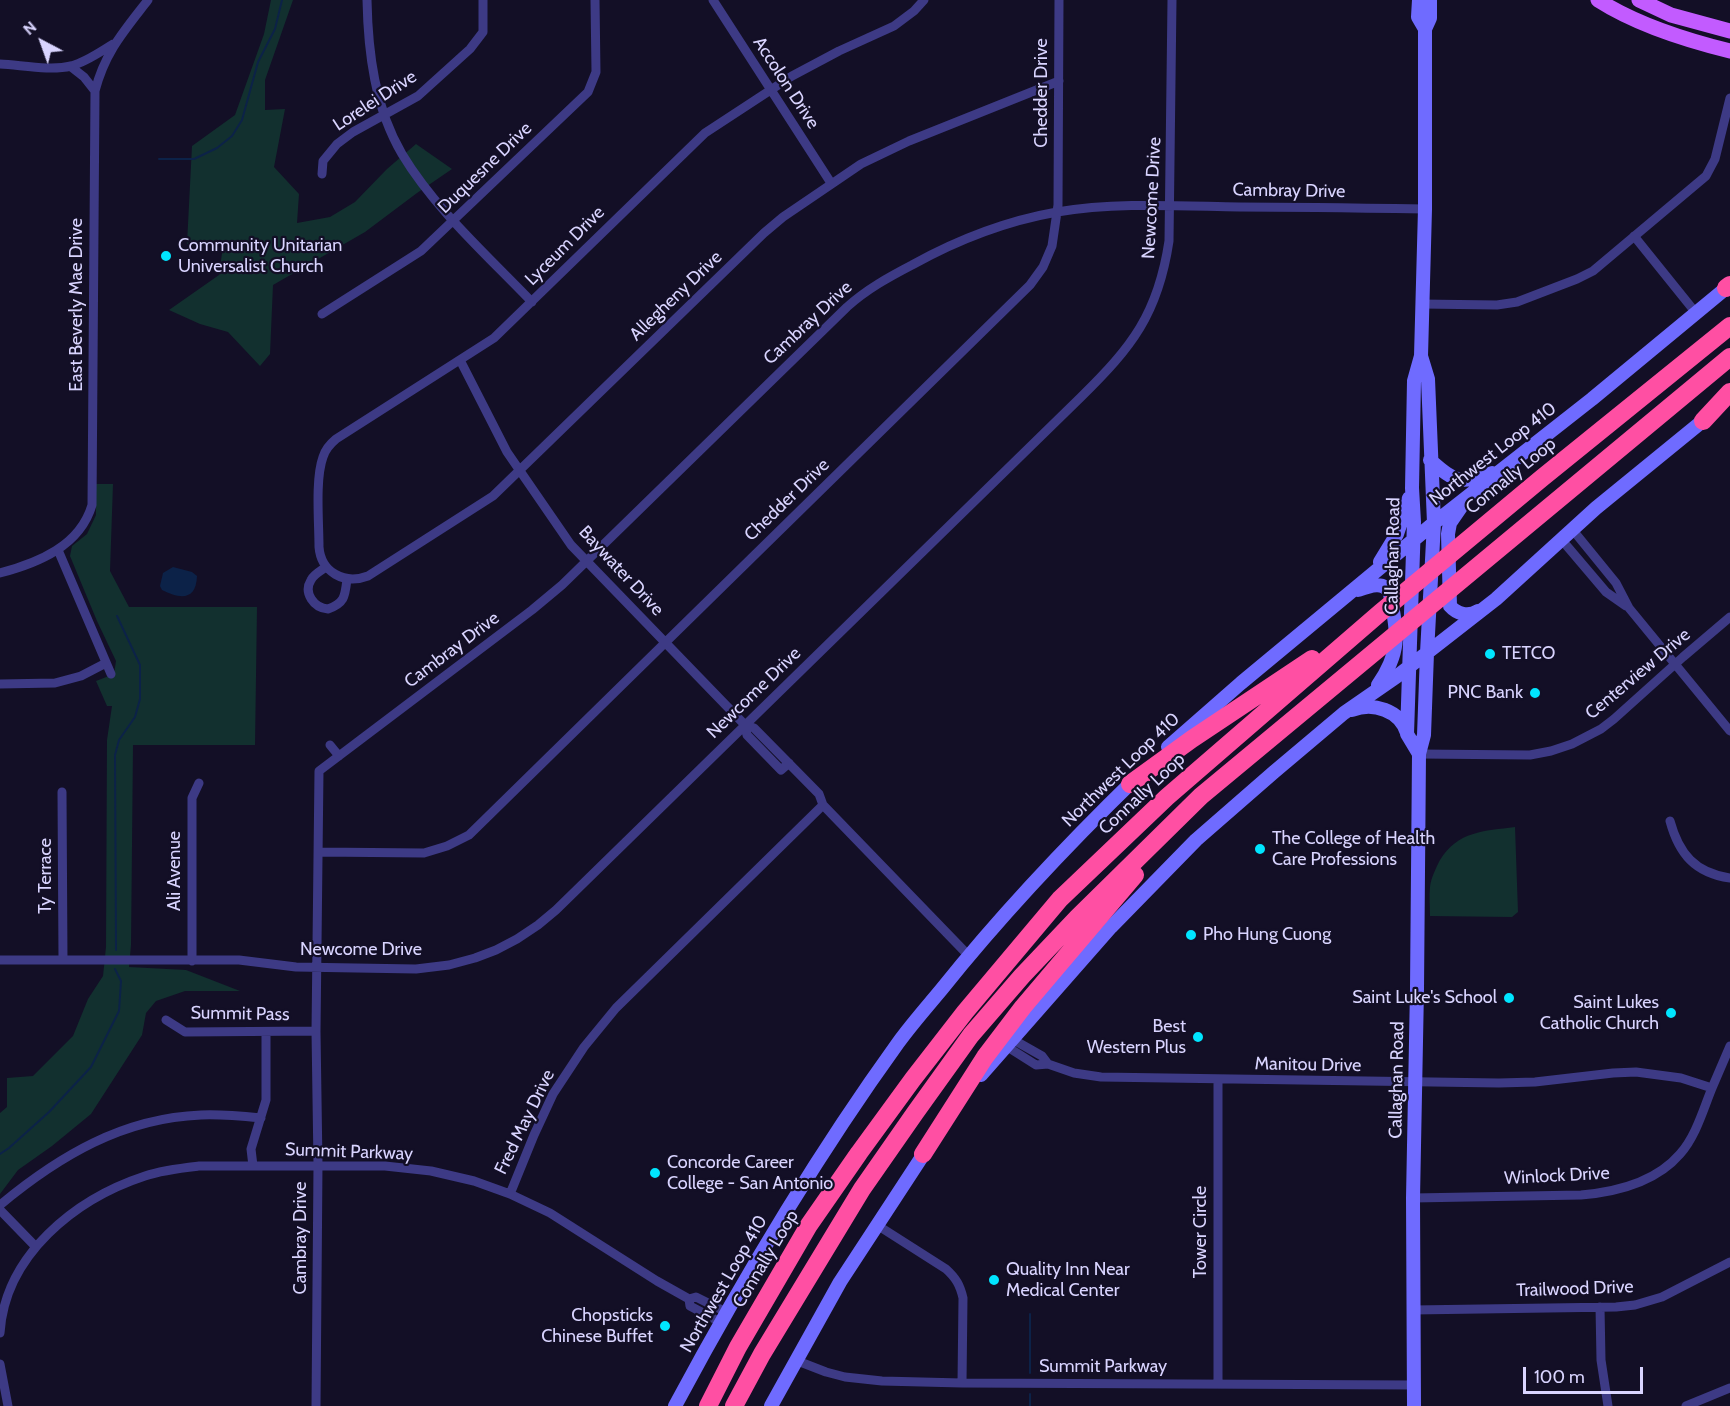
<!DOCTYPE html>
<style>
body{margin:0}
#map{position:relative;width:1730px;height:1406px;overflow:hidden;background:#130f26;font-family:Cabin,sans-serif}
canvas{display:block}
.north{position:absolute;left:12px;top:12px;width:60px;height:60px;-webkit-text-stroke:4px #130f26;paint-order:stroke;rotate:319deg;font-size:16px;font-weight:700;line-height:24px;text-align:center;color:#d9d4ff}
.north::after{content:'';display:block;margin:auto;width:21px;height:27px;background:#d9d4ff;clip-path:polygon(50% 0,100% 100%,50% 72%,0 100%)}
.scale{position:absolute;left:1523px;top:1367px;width:120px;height:27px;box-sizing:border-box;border:3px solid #d9d4ff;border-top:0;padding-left:8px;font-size:18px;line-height:21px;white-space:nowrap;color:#d9d4ff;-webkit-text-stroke:4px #130f26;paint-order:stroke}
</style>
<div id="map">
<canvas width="1730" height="1406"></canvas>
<div class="north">N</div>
<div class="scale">100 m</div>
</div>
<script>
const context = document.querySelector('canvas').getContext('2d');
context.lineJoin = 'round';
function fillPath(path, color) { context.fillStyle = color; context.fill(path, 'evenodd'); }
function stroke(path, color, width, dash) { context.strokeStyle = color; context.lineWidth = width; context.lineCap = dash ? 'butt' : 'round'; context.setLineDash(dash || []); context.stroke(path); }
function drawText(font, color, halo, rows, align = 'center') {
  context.font = font + ' Cabin,sans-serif'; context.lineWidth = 4.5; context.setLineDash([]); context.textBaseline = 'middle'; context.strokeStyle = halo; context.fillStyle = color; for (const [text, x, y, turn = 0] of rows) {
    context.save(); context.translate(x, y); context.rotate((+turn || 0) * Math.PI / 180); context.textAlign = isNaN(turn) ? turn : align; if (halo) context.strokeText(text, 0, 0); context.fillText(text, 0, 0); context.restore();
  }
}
const green = new Path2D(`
 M 271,0 L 293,0 L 265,80 L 265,110 L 285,109 L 274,167 L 299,194 L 297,223 L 330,217 L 355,202 L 387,169 L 416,144 L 452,169 L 417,193 L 365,232 L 273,285 L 270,354 L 260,366 L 228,332 L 200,324 L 169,310 L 219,275 L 223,246 L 187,244 L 192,146 L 235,115 L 264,34 Z
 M 96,484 L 113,484 L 110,571 L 129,607 L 257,607 L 255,745 L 133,745 L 131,945 L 129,967 L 186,970 L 240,991 L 185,991 L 156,1001 L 146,1013 L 142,1035 L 91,1114 L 52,1146 L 18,1170 L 0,1194 L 0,1113 L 7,1107 L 7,1078 L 33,1076 L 73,1036 L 88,999 L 103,976 L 106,947 L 107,740 L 112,706 L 107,706 L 96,681 L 114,674 L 116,661 L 97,621 L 70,556 L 72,546 L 87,534 L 96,515 Z
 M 1515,827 L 1518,912 L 1512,917 L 1430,916 C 1430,906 1429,896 1430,887 C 1431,878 1436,868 1440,860 C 1458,831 1484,831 1515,827 Z`);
const water = new Path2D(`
 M 173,567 L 192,572 L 197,576 C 196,601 180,599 162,590 L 160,586 L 163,573 Z`);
const stream = new Path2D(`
 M 159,159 L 194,159 L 217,148 L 232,136 L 242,120 L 258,62 L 275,29 L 282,0
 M 116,950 L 115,755 L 119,740 L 135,717 L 140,699 L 140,665 L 117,616
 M 0,1154 L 9,1148 L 49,1112 L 91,1067 L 119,1011 L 121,981 L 115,969
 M 1030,1373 L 1030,1314
 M 1030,1406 L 1030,1394`);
const street = new Path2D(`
 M 367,0 C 368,53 375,108 402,154 C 435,209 488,256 532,302
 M 713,0 L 831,183
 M 924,0 L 914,11 L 894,26 L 839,51 L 792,76 L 705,133 L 494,338 L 336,439 C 330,444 325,450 323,457 C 315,479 319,522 319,547 C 321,572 344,585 368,576 L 493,496 L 764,233 L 783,217 L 861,164 L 909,141 L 1059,81
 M 0,64 C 21,65 50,71 71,66 C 86,62 100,52 113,44
 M 70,66 L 84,77 L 95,91
 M 322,174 L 323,161 L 337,144 L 353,132 L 418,96 L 470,49 L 483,32 L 483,0
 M 1634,236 L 1696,313
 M 1421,304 L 1497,305 L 1517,302 L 1577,279 L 1593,271 L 1706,176 L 1715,159 L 1730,98
 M 322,314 L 421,251 L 588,92 L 596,72 L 595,0
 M 460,360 L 507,452 L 571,545 L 745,725 L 754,728 L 819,794 L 823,805 L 969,956
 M 1572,529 L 1616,583 L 1629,608 L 1730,731
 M 1561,539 L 1606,592 L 1626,606
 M 58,550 L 111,674
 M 326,567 C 321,571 314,574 311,580 C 303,593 314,608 328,609 C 345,603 345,596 347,579
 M 0,573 C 38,563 80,546 92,505 L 95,91 C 105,52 124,31 148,0
 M 0,684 L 55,683 L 81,676 L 106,663
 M 745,725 L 747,735 L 781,770 L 789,763
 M 330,745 L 339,756
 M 1419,754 L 1530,755 L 1551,751 L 1572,744 L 1601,729 L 1614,719 L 1683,657 L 1730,617
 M 62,792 L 63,960
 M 1670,821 C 1679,854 1695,873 1730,878
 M 319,852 L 424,853 L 447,846 L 469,835 L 1030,285 L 1043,267 L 1052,246 L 1058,205 L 1059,0
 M 0,960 L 239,960 L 296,967 L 416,969 L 449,965 L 475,958 L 496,950 L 517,939 L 538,925 L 556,910 L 1081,397 C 1132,347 1158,314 1169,241 L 1172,0
 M 192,961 L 192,798 L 199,783
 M 166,1020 L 185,1032 L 316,1031
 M 1012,1039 L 1042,1056 L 1048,1064
 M 1006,1046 L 1036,1065 L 1048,1064 L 1074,1073 L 1101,1077 L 1499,1083 L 1535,1082 L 1613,1073 L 1636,1072 L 1681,1078 L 1712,1088
 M 253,1166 L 251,1149 L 266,1100 L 266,1032
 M 510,1194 L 534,1135 L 553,1094 L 584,1047 L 616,1008 L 823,805
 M 1413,1198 L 1581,1195 C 1616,1192 1656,1182 1680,1154 C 1696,1136 1703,1110 1712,1088 C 1718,1074 1724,1060 1730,1046
 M 0,1205 C 59,1156 123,1118 201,1115 C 221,1114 241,1116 261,1118
 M 0,1210 L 36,1247
 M 877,1225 L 946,1269 C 956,1278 960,1285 963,1298 L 962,1383
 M 689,1299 L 696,1297 L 726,1312
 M 1600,1307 L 1601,1360 L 1608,1406
 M 1413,1310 L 1616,1307 L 1635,1305 L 1662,1297 L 1730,1262
 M 0,1333 C 5,1255 75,1199 145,1176 C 162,1170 181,1168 199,1166 L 385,1166 L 431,1171 L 474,1181 L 510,1194 L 550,1213 L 657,1281 L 689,1299 L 690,1306 L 720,1322
 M 795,1360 L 826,1372 L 845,1377 L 882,1381 L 962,1383 L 1414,1385
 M 0,1364 L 8,1406
 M 1218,1384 L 1218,1080
 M 316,1406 L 318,1165 L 316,1031 L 319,771 L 532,610 L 562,585 L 847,307 C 867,289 889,277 912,265 C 957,240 1006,221 1057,212 C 1116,202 1179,206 1239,207 C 1301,207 1363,208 1425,209
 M 1686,1406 L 1730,1388`);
const secondary = new Path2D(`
 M 1419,0 L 1418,17 L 1425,29
 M 1430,460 C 1456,483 1460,484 1492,473
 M 1461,507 L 1450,523 L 1448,534 L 1450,606 C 1457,614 1468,617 1478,611
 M 1380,562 L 1397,534 L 1409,498
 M 1358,590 C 1369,586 1385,580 1390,594 C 1397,633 1402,650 1378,685
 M 1352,710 C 1373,702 1400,710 1407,733
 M 1168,747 L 1241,683 L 1434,523 L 1592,399 L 1730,285
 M 1419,754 L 1407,734 L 1414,522 L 1412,488 L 1414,381 L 1421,356 L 1425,209 L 1425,29 L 1430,18 L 1430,0
 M 981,1075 L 1111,927 L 1196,840 L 1274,772 L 1344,713 L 1396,677 L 1496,599 L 1596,508 L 1710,415
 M 675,1406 C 742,1281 815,1158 898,1043 C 911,1025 926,1008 941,990 C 1001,915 1067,845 1137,777
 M 771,1406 L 840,1282 L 929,1146
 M 1414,1406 L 1413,1198 L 1417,989 L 1419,754 L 1424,735 L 1427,653 L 1434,523 L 1428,379 L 1421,356`);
const primary = new Path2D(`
 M 1598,0 C 1637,25 1685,40 1730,51
 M 1639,0 L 1671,15 L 1730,31`);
const highway = new Path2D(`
 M 1726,288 L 1730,285
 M 1703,421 L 1730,392
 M 1130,784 L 1192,739 L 1312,659
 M 923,1154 L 985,1057 L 1023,1007 L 1135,875
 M 708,1406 L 738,1347 L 809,1225 L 859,1153 L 913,1079 L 965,1012 L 1060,899 L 1167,797 L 1381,612 L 1542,478 L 1730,326
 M 734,1406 L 762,1354 L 862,1189 L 915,1113 L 971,1035 L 1022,976 L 1077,918 L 1201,796 L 1730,357`);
const markers = [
 [166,256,6,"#00e5ff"],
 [1490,654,6,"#00e5ff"],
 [1535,693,6,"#00e5ff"],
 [1260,849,6,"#00e5ff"],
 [1191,935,6,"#00e5ff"],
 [1509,998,6,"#00e5ff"],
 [1671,1013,6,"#00e5ff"],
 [1198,1037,6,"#00e5ff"],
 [655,1173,6,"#00e5ff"],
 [994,1280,6,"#00e5ff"],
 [665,1326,6,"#00e5ff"]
];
const streetNames = [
 ["Accolon Drive",786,83,57],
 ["Chedder Drive",1042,93,-90],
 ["Lorelei Drive",375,101,-33],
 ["Duquesne Drive",485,168,-44],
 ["Cambray Drive",1289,191,1],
 ["Newcome Drive",1152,198,-87],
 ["Lyceum Drive",565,246,-45],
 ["Allegheny Drive",676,296,-44],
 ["East Beverly Mae Drive",77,305,-90],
 ["Cambray Drive",808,323,-43],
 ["Northwest Loop 410",1493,454,-38],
 ["Connally Loop",1511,476,-39],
 ["Chedder Drive",787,500,-44],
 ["Callaghan Road",1393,556,-89],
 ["Baywater Drive",621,571,47],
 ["Cambray Drive",452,650,-37],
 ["Centerview Drive",1638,674,-40],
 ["Newcome Drive",754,693,-44],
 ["Northwest Loop 410",1121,770,-44],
 ["Connally Loop",1142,794,-43],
 ["Ali Avenue",175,871,-90],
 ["Ty Terrace",46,876,-90],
 ["Newcome Drive",361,950],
 ["Summit Pass",240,1014,1],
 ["Manitou Drive",1308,1065,1],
 ["Callaghan Road",1397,1080,-89],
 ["Fred May Drive",525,1122,-64],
 ["Summit Parkway",349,1152,2],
 ["Winlock Drive",1557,1176,-3],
 ["Tower Circle",1201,1232,-90],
 ["Cambray Drive",301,1238,-90],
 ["Connally Loop",766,1259,-59],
 ["Northwest Loop 410",724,1284,-60],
 ["Trailwood Drive",1575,1289,-2],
 ["Summit Parkway",1103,1367]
];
const poiNames = [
 ["Community Unitarian",178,246],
 ["Universalist Church",178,267],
 ["TETCO",1502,654],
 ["PNC Bank",1523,693,"right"],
 ["The College of Health",1272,839],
 ["Care Professions",1272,860],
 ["Pho Hung Cuong",1203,935],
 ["Saint Luke's School",1497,998,"right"],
 ["Saint Lukes",1659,1003,"right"],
 ["Catholic Church",1659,1024,"right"],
 ["Best",1186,1027,"right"],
 ["Western Plus",1186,1048,"right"],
 ["Concorde Career",667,1163],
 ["College - San Antonio",667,1184],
 ["Quality Inn Near",1006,1270],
 ["Medical Center",1006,1291],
 ["Chopsticks",653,1316,"right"],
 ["Chinese Buffet",653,1337,"right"]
];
fillPath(green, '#12302f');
fillPath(water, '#0c2248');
stroke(stream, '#0c2248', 2);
stroke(street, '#3d3a85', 9);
stroke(secondary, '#6f6bff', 14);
stroke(primary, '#c25bff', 15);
stroke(highway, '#ff4fa3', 18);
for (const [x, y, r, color] of markers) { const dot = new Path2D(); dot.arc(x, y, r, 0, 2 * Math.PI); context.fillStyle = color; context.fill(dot); stroke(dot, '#130f26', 2); }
drawText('18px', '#d9d4ff', '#130f26', streetNames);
drawText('18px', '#d9d4ff', '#130f26', poiNames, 'left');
</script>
